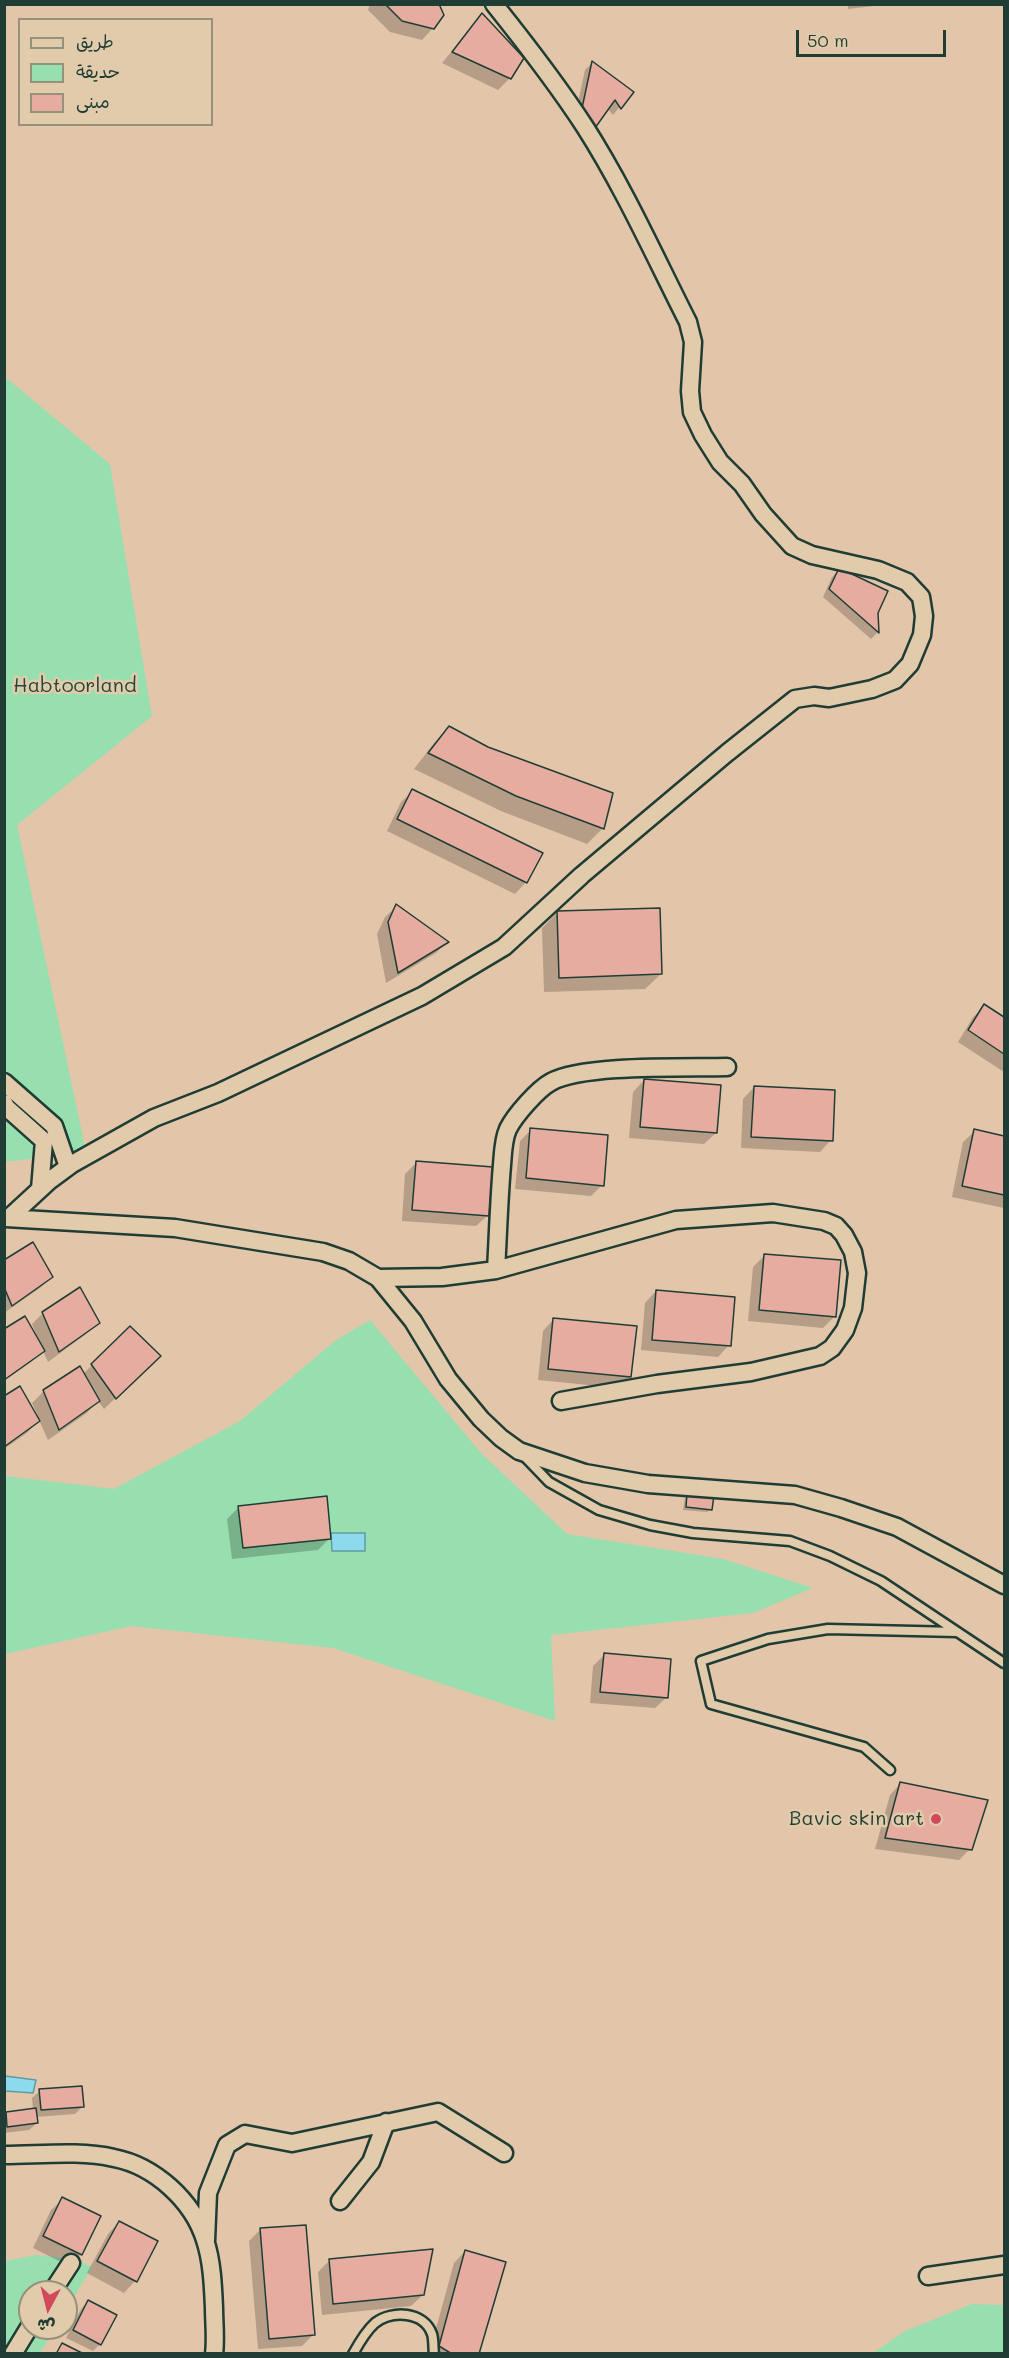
<!DOCTYPE html>
<meta charset="utf-8">
<style>
body{margin:0}
#map{position:relative;width:1009px;height:2358px;overflow:hidden;background:#e3c5a9;font-family:Mali,"Playpen Sans Arabic",sans-serif}
canvas{display:block}
.frame{position:absolute;inset:0;border:6px solid #1f3d34;pointer-events:none}
.legend{position:absolute;left:18px;top:18px;width:195px;height:108px;box-sizing:border-box;background:#e2cbab;border:2px solid #94927b;margin:0;padding:8px 10px;list-style:none;font-size:18px;color:#1f3d34}
.legend li{display:flex;align-items:center;gap:12px;height:30px}
.legend b{width:30px;border:2px solid #94927b}
.north{position:absolute;left:18px;top:2280px;width:60px;height:60px;box-sizing:border-box;background:#e2cbab;border:2px solid #94927b;border-radius:50%;rotate:187deg;font-size:16px;font-weight:700;line-height:24px;text-align:center;color:#1f3d34}
.north::after{content:'';display:block;margin:auto;width:21px;height:27px;background:#d1495b;clip-path:polygon(50% 0,100% 100%,50% 72%,0 100%)}
.scale{position:absolute;left:796px;top:30px;width:150px;height:27px;box-sizing:border-box;border:3px solid #1f3d34;border-top:0;padding-left:8px;font-size:18px;line-height:21px;white-space:nowrap;color:#1f3d34;-webkit-text-stroke:4px #e2cbab;paint-order:stroke}
</style>
<div id="map">
<canvas width="1009" height="2358"></canvas>
<div class="frame"></div>
<ul class="legend">
<li><b style="height:8px;background:#e2cbab"></b>طريق</li>
<li><b style="height:16px;background:#97dfae"></b>حديقة</li>
<li><b style="height:16px;background:#e6aca0"></b>مبنى</li>
</ul>
<div class="north">ش</div>
<div class="scale">50 m</div>
</div>
<script>
const context = document.querySelector('canvas').getContext('2d');
context.lineJoin = 'round';
function fillPath(path, color) { context.fillStyle = color; context.fill(path, 'evenodd'); }
function stroke(path, color, width, dash) { context.strokeStyle = color; context.lineWidth = width; context.lineCap = dash ? 'butt' : 'round'; context.setLineDash(dash || []); context.stroke(path); }
function drawText(font, color, halo, rows, align = 'center') {
  context.font = font + ' Mali,sans-serif'; context.lineWidth = 5; context.setLineDash([]); context.textBaseline = 'middle'; context.strokeStyle = halo; context.fillStyle = color; for (const [text, x, y, turn = 0] of rows) {
    context.save(); context.translate(x, y); context.rotate((+turn || 0) * Math.PI / 180); context.textAlign = isNaN(turn) ? turn : align; if (halo) context.strokeText(text, 0, 0); context.fillText(text, 0, 0); context.restore();
  }
}
const green = new Path2D(`
 M 4,376 L 110,464 L 152,716 L 17,825 L 86,1152 L 5,1162 Z
 M 370,1320 L 481,1453 L 567,1534 L 723,1559 L 813,1588 L 753,1613 L 551,1635 L 555,1721 L 333,1648 L 131,1626 L 5,1654 L 5,1476 L 114,1489 L 240,1421 L 336,1340 Z
 M 36,2255 L 78,2260 L 92,2267 L 66,2310 L 66,2292 L 30,2292 L 30,2328 L 56,2328 L 40,2353 L 5,2354 L 5,2261 Z
 M 972,2304 L 1004,2305 L 1004,2353 L 873,2353 L 905,2331 Z`);
const water = new Path2D(`
 M 331,1533 L 365,1533 L 365,1551 L 332,1551 Z
 M 5,2076 L 36,2080 L 33,2093 L 5,2091 Z`);
const shadow = new Path2D(`
 M 370,4 L 438,4 L 433,28 L 422,40 L 390,32 L 368,10 Z
 M 848,4 L 891,4 L 848,9 Z
 M 482,15 L 510,78 L 498,90 L 442,63 Z
 M 592,63 L 632,92 L 613,115 L 607,108 L 574,121 L 585,70 Z
 M 839,570 L 876,612 L 878,632 L 871,639 L 823,597 L 832,577 Z
 M 449,728 L 487,749 L 611,794 L 602,829 L 587,844 L 501,811 L 414,769 L 434,743 Z
 M 413,791 L 526,882 L 515,894 L 387,831 L 401,802 Z
 M 397,906 L 447,942 L 436,953 L 386,983 L 377,934 L 385,917 Z
 M 557,913 L 661,974 L 645,989 L 544,992 L 542,928 Z
 M 985,1006 L 1004,1019 L 1004,1072 L 958,1042 L 973,1017 Z
 M 644,1080 L 716,1133 L 704,1144 L 629,1138 L 633,1092 Z
 M 754,1087 L 831,1140 L 820,1152 L 741,1148 L 743,1099 Z
 M 531,1130 L 602,1185 L 591,1196 L 515,1189 L 520,1141 Z
 M 975,1131 L 1004,1138 L 1004,1208 L 952,1197 L 963,1142 Z
 M 416,1163 L 488,1215 L 476,1226 L 402,1221 L 405,1174 Z
 M 764,1256 L 835,1316 L 823,1328 L 748,1321 L 753,1267 Z
 M 4,1262 L 51,1277 L 40,1288 L 4,1313 Z
 M 656,1291 L 729,1345 L 718,1357 L 641,1350 L 645,1303 Z
 M 43,1313 L 98,1322 L 86,1334 L 48,1362 L 43,1351 L 31,1362 L 4,1381 L 4,1331 L 35,1338 L 37,1337 L 32,1324 Z
 M 554,1319 L 630,1377 L 619,1388 L 538,1380 L 543,1331 Z
 M 130,1328 L 148,1367 L 104,1409 L 98,1401 L 87,1413 L 48,1440 L 39,1420 L 27,1433 L 4,1449 L 4,1398 L 35,1415 L 37,1414 L 32,1403 L 43,1392 L 80,1368 L 83,1374 Z
 M 688,1494 L 711,1509 L 707,1512 L 683,1510 L 685,1498 Z
 M 239,1507 L 330,1538 L 318,1550 L 232,1559 L 227,1519 Z
 M 604,1655 L 667,1697 L 655,1708 L 590,1703 L 593,1666 Z
 M 901,1783 L 970,1849 L 959,1860 L 875,1849 L 890,1795 Z
 M 40,2091 L 82,2107 L 75,2114 L 36,2117 L 37,2123 L 29,2130 L 4,2133 L 4,2115 L 33,2110 L 32,2098 Z
 M 63,2199 L 81,2254 L 69,2266 L 33,2248 L 51,2210 Z
 M 119,2222 L 156,2242 L 135,2281 L 124,2293 L 87,2273 L 108,2234 Z
 M 260,2230 L 314,2334 L 302,2346 L 258,2349 L 249,2241 Z
 M 465,2251 L 477,2354 L 429,2354 L 454,2263 Z
 M 330,2260 L 423,2295 L 411,2306 L 322,2315 L 318,2272 Z
 M 88,2301 L 100,2344 L 93,2351 L 66,2338 L 81,2309 Z`);
const building = new Path2D(`
 M 385,4 L 439,4 L 444,15 L 434,29 L 402,21 Z
 M 482,13 L 524,58 L 511,79 L 452,52 Z
 M 592,61 L 634,92 L 621,109 L 615,100 L 595,128 L 581,113 Z
 M 839,568 L 888,591 L 878,613 L 879,633 L 829,589 Z
 M 449,726 L 488,747 L 613,793 L 604,829 L 516,796 L 428,753 Z
 M 412,789 L 543,853 L 527,883 L 397,819 Z
 M 396,904 L 449,942 L 398,973 L 388,922 Z
 M 660,908 L 662,974 L 559,978 L 557,911 Z
 M 984,1004 L 1004,1017 L 1004,1054 L 968,1030 Z
 M 644,1079 L 721,1085 L 717,1133 L 640,1127 Z
 M 754,1086 L 835,1090 L 833,1141 L 751,1137 Z
 M 530,1128 L 608,1135 L 604,1186 L 526,1178 Z
 M 974,1129 L 1004,1136 L 1004,1195 L 962,1186 Z
 M 416,1161 L 493,1167 L 489,1216 L 412,1210 Z
 M 33,1242 L 53,1277 L 12,1306 L 4,1287 L 4,1260 Z
 M 764,1254 L 841,1260 L 836,1317 L 759,1310 Z
 M 80,1287 L 100,1323 L 59,1352 L 42,1312 Z
 M 656,1290 L 735,1297 L 731,1346 L 652,1340 Z
 M 25,1316 L 45,1351 L 4,1380 L 4,1329 Z
 M 553,1318 L 637,1326 L 631,1377 L 548,1369 Z
 M 130,1326 L 161,1356 L 116,1399 L 91,1364 Z
 M 80,1366 L 100,1401 L 59,1430 L 43,1390 Z
 M 20,1386 L 40,1421 L 4,1447 L 4,1396 Z
 M 687,1493 L 714,1495 L 712,1510 L 686,1507 Z
 M 327,1496 L 331,1539 L 243,1548 L 238,1506 Z
 M 604,1653 L 671,1659 L 668,1698 L 600,1692 Z
 M 900,1782 L 988,1800 L 972,1850 L 885,1838 Z
 M 82,2086 L 84,2107 L 41,2110 L 39,2089 Z
 M 36,2108 L 38,2123 L 7,2127 L 6,2112 Z
 M 62,2197 L 101,2216 L 82,2255 L 43,2236 Z
 M 119,2221 L 158,2241 L 137,2282 L 97,2261 Z
 M 306,2225 L 315,2335 L 269,2339 L 260,2228 Z
 M 433,2249 L 424,2295 L 333,2304 L 329,2259 Z
 M 465,2250 L 506,2262 L 479,2354 L 452,2354 L 439,2346 Z
 M 88,2300 L 117,2315 L 101,2345 L 73,2330 Z
 M 62,2343 L 84,2354 L 56,2354 Z`);
const lane = new Path2D(`
 M 524,1456 L 549,1482 L 599,1510 L 650,1525 L 693,1533 L 790,1541 L 830,1556 L 881,1581 L 1004,1663
 M 890,1770 L 864,1747 L 711,1704 L 701,1661 L 768,1639 L 828,1629 L 957,1632
 M 353,2354 C 359,2343 366,2331 375,2323 C 392,2310 424,2311 432,2334 C 434,2340 433,2348 434,2354`);
const street = new Path2D(`
 M 4,1082 L 54,1126 L 68,1167
 M 4,1103 L 7,1108 L 44,1141 L 40,1189
 M 10,1217 L 49,1181 L 72,1164 L 154,1118 L 218,1093 L 422,996 L 504,947 L 582,875 L 727,753 L 795,699 L 814,696 L 829,698 L 872,689 L 895,680 L 910,664 L 922,635 L 924,616 L 921,597 L 907,582 L 878,570 L 812,555 L 792,546 L 763,514 L 742,484 L 720,462 L 703,435 L 692,412 L 690,391 L 693,342 L 688,322 C 655,257 624,188 585,127 C 557,84 526,44 494,4
 M 6,1218 L 175,1228 L 323,1252 L 349,1261 L 378,1278 L 413,1321 L 448,1379 L 481,1419 L 501,1438 L 519,1451 L 585,1473 L 648,1484 L 795,1495 L 841,1508 L 897,1527 L 1004,1585
 M 496,1270 C 498,1235 499,1200 502,1165 C 503,1154 503,1140 508,1129 C 515,1115 538,1089 551,1082 C 583,1064 687,1068 727,1067
 M 378,1278 L 442,1277 L 496,1270 L 676,1220 L 773,1213 L 824,1221 L 836,1226 L 844,1235 L 853,1252 L 857,1273 L 853,1308 L 845,1330 L 832,1348 L 820,1356 L 751,1372 L 657,1384 L 561,1401
 M 4,2155 C 40,2155 79,2150 114,2158 C 155,2166 193,2201 205,2240 C 212,2261 213,2285 214,2308 C 214,2322 216,2339 214,2354
 M 340,2201 L 371,2162 L 386,2122
 M 206,2241 L 208,2193 L 227,2145 L 245,2134 L 292,2143 L 438,2112 L 504,2153
 M 928,2276 L 1004,2265
 M 52,2292 L 71,2263
 M 13,2354 L 30,2326`);
const markers = [
 [936,1819,6,"#d1495b"]
];
const parkNames = [
 ["Habtoorland",75,686]
];
const poiNames = [
 ["Bavic skin art",924,1819]
];
fillPath(green, '#97dfae');
fillPath(water, '#8ddaec');
stroke(water, '#619ba2', 1.5);
fillPath(shadow, '#0003');
fillPath(building, '#e6aca0');
stroke(building, '#1f3d34', 1.5);
stroke(lane, '#1f3d34', 13);
stroke(street, '#1f3d34', 21);
stroke(lane, '#e2cbab', 8);
stroke(street, '#e2cbab', 16);
for (const [x, y, r, color] of markers) { const dot = new Path2D(); dot.arc(x, y, r, 0, 2 * Math.PI); context.fillStyle = color; context.fill(dot); stroke(dot, '#e2cbab', 2); }
drawText('20px', '#25453a', '#e2cbab', parkNames);
drawText('20px', '#1f3d34', '#e2cbab', poiNames, 'right');
</script>
